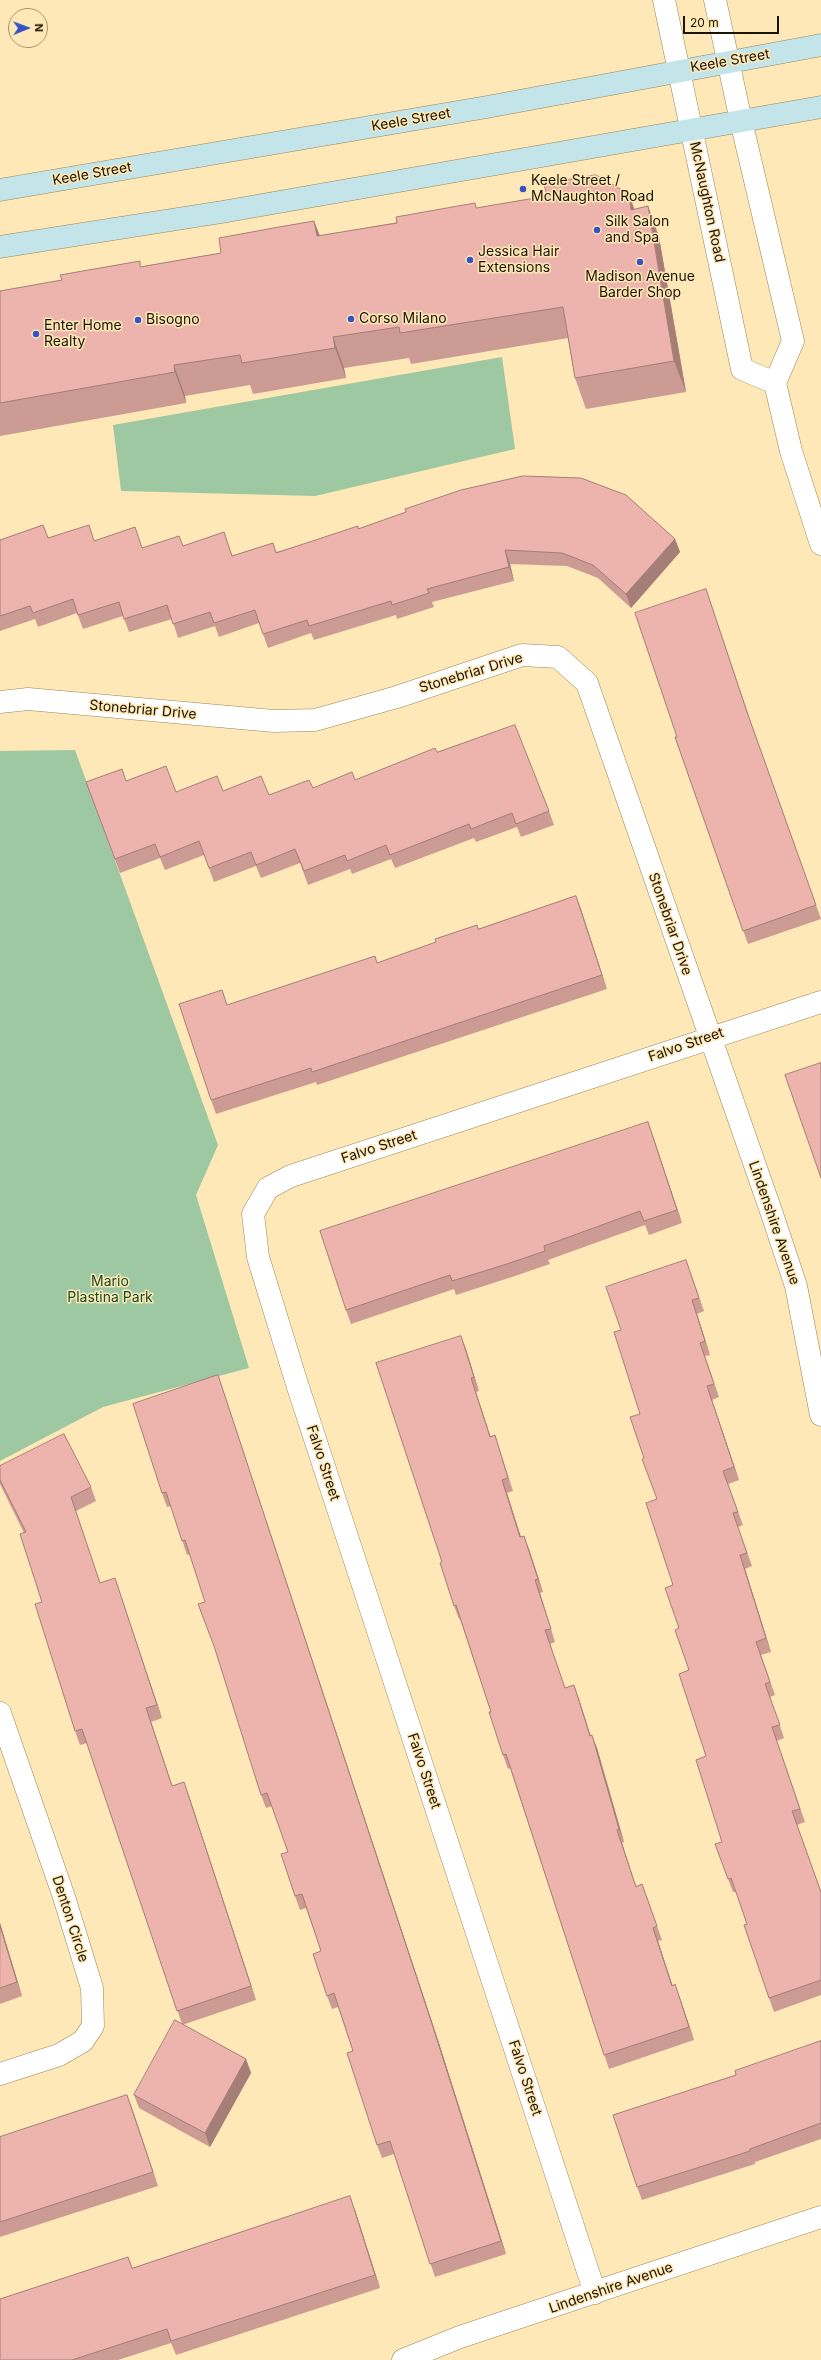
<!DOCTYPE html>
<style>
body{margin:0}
#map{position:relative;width:821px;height:2360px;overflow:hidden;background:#fee8b7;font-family:Inter,sans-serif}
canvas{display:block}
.north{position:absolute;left:8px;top:8px;width:40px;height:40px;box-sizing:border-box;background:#fee8b7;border:1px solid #a4936f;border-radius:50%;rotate:89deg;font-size:11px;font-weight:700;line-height:16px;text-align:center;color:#1c1403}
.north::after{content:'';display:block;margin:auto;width:14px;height:18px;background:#3454c5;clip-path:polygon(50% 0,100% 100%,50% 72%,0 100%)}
.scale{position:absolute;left:683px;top:16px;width:96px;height:18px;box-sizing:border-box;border:2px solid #1c1403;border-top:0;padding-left:5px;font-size:12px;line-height:14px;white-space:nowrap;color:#1c1403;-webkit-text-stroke:3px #fee8b7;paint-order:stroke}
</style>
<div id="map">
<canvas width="821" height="2360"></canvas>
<div class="north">N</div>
<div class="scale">20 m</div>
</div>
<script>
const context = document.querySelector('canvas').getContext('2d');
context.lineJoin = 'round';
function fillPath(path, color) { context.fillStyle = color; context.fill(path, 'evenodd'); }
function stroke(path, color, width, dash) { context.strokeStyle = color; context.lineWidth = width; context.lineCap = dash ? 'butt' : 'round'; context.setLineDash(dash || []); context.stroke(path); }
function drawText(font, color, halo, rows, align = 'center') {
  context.font = font + ' Inter,sans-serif'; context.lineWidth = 3; context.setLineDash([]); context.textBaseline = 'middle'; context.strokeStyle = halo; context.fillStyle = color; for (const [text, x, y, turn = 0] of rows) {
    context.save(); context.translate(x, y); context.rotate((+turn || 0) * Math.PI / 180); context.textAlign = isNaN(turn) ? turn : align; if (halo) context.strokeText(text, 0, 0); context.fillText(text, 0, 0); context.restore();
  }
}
const green = new Path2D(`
 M 502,357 L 515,449 L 315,496 L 121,491 L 113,425 Z
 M 75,750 L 218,1145 L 196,1195 L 249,1368 L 103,1407 L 0,1461 L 0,751 Z`);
const minor = new Path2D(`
 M 0,702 L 28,699 L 274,721 L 315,720 L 397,697 L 522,655 L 558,657 L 587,683 L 772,1214 L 796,1286 L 821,1415
 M 0,1713 L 64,1897 L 92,1988 L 93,2026 L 83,2041 L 59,2055 L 0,2074
 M 595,2293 L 297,1384 L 258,1257 L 253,1214 L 268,1188 L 291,1176 L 821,1002
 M 403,2360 L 460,2337 L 821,2217`);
const tertiary = new Path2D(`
 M 664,0 L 742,369 L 775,383
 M 715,0 L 741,121 L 793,341 L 775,383 L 791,451 L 821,544`);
const secondary = new Path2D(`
 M 0,190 L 487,107 L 821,45
 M 0,247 L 222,212 L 821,107`);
const wall = new Path2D(`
 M 648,206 L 659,237 L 686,392 L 586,409 L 575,378 L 568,338 L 411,364 L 409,358 L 344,368 L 346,378 L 253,394 L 250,385 L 185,396 L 186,403 L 0,436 L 0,291 L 221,253 L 314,221 L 320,236 L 477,208 L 634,210 Z
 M 43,525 L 48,538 L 94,541 L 142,548 L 183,546 L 224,532 L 232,556 L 273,543 L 276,552 L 358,529 L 675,539 L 680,552 L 631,608 L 598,578 L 567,566 L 510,564 L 514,581 L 432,602 L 434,607 L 397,619 L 396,615 L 314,640 L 311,633 L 268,648 L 259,623 L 219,637 L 215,626 L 178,638 L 172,619 L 129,632 L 123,616 L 83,629 L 77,613 L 38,627 L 35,619 L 0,631 L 0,540 Z
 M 706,589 L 752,726 L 821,919 L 748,944 L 675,737 L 677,737 Z
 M 437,752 L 549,811 L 554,825 L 521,837 L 517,827 L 476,842 L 474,838 L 395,868 L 391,859 L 352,874 L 350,869 L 308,885 L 300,863 L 261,878 L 256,866 L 214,882 L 204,855 L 165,870 L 160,858 L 120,873 L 86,782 L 126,781 L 176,792 L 223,791 L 269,795 L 355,780 Z
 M 576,896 L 607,989 L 317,1085 L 316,1082 L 216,1114 L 211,1100 L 377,963 Z
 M 648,1122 L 682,1223 L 649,1235 L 645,1225 L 548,1260 L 550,1264 L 512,1277 L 456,1295 L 454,1289 L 351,1324 L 346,1310 Z
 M 691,1274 L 704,1311 L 697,1314 L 710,1355 L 705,1356 L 719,1397 L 712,1400 L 739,1480 L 728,1484 L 743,1525 L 738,1527 L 752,1566 L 745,1569 L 771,1652 L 761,1655 L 775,1695 L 770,1697 L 784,1738 L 777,1741 L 805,1822 L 797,1825 L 821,1892 L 821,1995 L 774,2012 L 769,1998 L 747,1924 L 736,1892 L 733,1892 L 715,1844 L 722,1842 L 689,1670 L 679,1628 L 673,1585 L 657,1499 L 644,1458 L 640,1414 L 621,1330 Z
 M 461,1336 L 479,1391 L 476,1392 L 490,1437 L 495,1435 L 513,1491 L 507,1493 L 521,1537 L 529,1549 L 543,1592 L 540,1593 L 555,1642 L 550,1644 L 565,1688 L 579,1699 L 590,1736 L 597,1748 L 624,1842 L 622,1843 L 636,1886 L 642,1884 L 662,1940 L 658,1941 L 672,1985 L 680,1998 L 694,2040 L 609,2069 L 510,1768 L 508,1769 L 503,1755 L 491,1712 L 460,1619 L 459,1619 L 454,1606 L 442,1562 Z
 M 218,1375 L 438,2040 L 506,2254 L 435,2277 L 394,2154 L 382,2158 L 377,2145 L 353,2051 L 338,2007 L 332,2009 L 327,1996 L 321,1951 L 306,1908 L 300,1910 L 295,1896 L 288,1852 L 272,1806 L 266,1808 L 261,1795 L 205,1602 L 190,1554 L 187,1555 L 171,1506 L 167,1507 L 162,1493 Z
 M 0,1466 L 91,1487 L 96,1501 L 76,1511 L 100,1583 L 115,1578 L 162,1718 L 151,1722 L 172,1786 L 189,1796 L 256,2000 L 182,2025 L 246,2059 L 251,2073 L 210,2147 L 139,2108 L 134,2095 L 182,2024 L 87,1743 L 80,1745 L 75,1731 L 24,1533 L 0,1484 Z
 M 0,1923 L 22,1996 L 0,2004 Z
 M 821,2041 L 821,2139 L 755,2162 L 755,2164 L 642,2200 L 637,2187 L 736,2075 Z
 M 127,2095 L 158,2186 L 0,2237 L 0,2137 Z
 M 355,2210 L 380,2288 L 176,2355 L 171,2343 L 118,2360 L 0,2360 L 128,2257 L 132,2268 Z`);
const shadedWall = new Path2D(`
 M 629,194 L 640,225 L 631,210 Z
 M 648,206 L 659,237 L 686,392 L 674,361 Z
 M 314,221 L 326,252 L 317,236 Z
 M 333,337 L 344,368 L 346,378 L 335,348 Z
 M 174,365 L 185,396 L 186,403 L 175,372 Z
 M 675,539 L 680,552 L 631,608 L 626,594 Z
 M 505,550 L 510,564 L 514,581 L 509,567 Z
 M 706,589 L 752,726 L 821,919 L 747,712 Z
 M 576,896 L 581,909 L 607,989 L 602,975 Z
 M 648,1122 L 653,1136 L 682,1223 L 677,1210 Z
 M 692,1300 L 697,1314 L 710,1355 L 705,1341 Z
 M 461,1336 L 466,1349 L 479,1391 L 474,1377 Z
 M 218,1375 L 438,2040 L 506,2254 L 501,2241 Z
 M 471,1378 L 476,1392 L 495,1450 L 490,1437 Z
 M 707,1386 L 712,1400 L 739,1480 L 734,1467 Z
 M 502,1480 L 507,1493 L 525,1551 L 520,1537 Z
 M 524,1536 L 529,1549 L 543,1592 L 538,1579 Z
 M 740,1555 L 745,1569 L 771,1652 L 766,1638 Z
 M 115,1578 L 119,1591 L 162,1718 L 157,1705 Z
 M 535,1580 L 540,1593 L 555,1642 L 551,1629 Z
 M 574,1685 L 579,1699 L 595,1749 L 590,1736 Z
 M 146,1708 L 151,1722 L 177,1800 L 172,1786 Z
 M 592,1735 L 597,1748 L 624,1842 L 619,1829 Z
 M 184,1782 L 189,1796 L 256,2000 L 251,1986 Z
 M 617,1830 L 622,1843 L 640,1900 L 636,1887 Z
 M 0,1923 L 22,1996 L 17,1982 L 0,1926 Z
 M 653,1928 L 658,1941 L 677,1999 L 672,1986 Z
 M 675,1984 L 680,1998 L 694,2040 L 689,2027 Z
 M 246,2059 L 251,2073 L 210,2147 L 205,2133 Z
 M 127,2095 L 132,2108 L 158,2186 L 153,2172 Z
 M 350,2196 L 355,2210 L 380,2288 L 375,2275 Z`);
const building = new Path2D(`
 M 596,175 L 629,194 L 631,210 L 648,206 L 674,361 L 575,378 L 563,307 L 400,333 L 399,327 L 333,337 L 335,348 L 242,363 L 240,355 L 174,365 L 175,372 L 0,403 L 0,291 L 62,280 L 60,275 L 140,261 L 140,267 L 221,253 L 219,238 L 279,227 L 314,221 L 317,236 L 397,223 L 396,217 L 475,203 L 476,208 L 547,196 L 544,184 Z
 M 523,476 L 581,478 L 626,495 L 675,539 L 626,594 L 593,565 L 562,553 L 505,550 L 509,567 L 427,589 L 429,593 L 392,605 L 391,601 L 309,626 L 307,620 L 263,634 L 255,610 L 214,623 L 210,612 L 173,624 L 167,605 L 124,619 L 119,602 L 78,615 L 73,599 L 33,613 L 30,606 L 0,616 L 0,540 L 43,525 L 48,538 L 89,525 L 94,541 L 135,527 L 142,548 L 179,536 L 183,546 L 224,532 L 232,556 L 273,543 L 276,553 L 358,526 L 358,529 L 406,512 L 405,509 L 461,490 Z
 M 706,589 L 747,712 L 816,905 L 743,931 L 675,737 L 677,737 L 635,613 Z
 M 515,725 L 549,811 L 516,824 L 512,813 L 471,829 L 469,824 L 390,855 L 386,845 L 347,861 L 345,855 L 304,871 L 295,849 L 256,865 L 251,852 L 209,868 L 199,841 L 160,857 L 155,844 L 115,859 L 86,782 L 122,769 L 126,781 L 166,766 L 176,792 L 217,776 L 223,791 L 261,776 L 269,795 L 309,780 L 313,788 L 352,772 L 355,780 L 435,748 L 437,752 Z
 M 576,896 L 602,975 L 312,1072 L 311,1068 L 211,1100 L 179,1004 L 222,990 L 227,1005 L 375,956 L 377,963 L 436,942 L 435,939 L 477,925 L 478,929 Z
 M 821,1063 L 821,1178 L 785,1075 Z
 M 648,1122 L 677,1210 L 644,1221 L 640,1211 L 544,1246 L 545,1251 L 507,1264 L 452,1281 L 450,1275 L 346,1310 L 320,1231 Z
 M 686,1260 L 699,1298 L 692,1300 L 705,1341 L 700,1343 L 714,1384 L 707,1386 L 734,1467 L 723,1471 L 738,1512 L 733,1513 L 747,1553 L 740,1555 L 766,1638 L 756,1642 L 770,1682 L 765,1684 L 780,1725 L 772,1727 L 800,1809 L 792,1811 L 821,1892 L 821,1980 L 769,1998 L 744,1925 L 747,1924 L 731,1878 L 728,1879 L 715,1844 L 722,1842 L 696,1760 L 706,1756 L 679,1674 L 689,1670 L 675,1630 L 679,1628 L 665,1588 L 673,1585 L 646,1503 L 657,1499 L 642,1459 L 644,1458 L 630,1417 L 640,1414 L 614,1332 L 621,1330 L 606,1287 Z
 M 461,1336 L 474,1377 L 471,1378 L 490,1437 L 495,1435 L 508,1478 L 502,1480 L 520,1537 L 524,1536 L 538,1579 L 535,1580 L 551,1629 L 545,1630 L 565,1688 L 574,1685 L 590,1736 L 592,1735 L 619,1829 L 617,1830 L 636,1887 L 642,1884 L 657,1926 L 653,1928 L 672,1986 L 675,1984 L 689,2027 L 604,2055 L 506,1754 L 503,1755 L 489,1712 L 491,1712 L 456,1605 L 454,1606 L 440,1563 L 442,1562 L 376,1363 Z
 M 218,1375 L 433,2027 L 501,2241 L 430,2264 L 390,2141 L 377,2145 L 347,2053 L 353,2051 L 334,1993 L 327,1996 L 313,1954 L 321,1951 L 302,1894 L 295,1896 L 281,1854 L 288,1852 L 267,1793 L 261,1795 L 214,1646 L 198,1604 L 205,1602 L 185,1540 L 182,1541 L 166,1492 L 162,1493 L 133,1404 Z
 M 64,1434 L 91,1487 L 71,1497 L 100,1583 L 115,1578 L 157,1705 L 146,1708 L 172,1786 L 184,1782 L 251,1986 L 177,2011 L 82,1729 L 75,1731 L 35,1604 L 42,1602 L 20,1534 L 26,1532 L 0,1480 L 0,1466 Z
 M 0,1926 L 17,1982 L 0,1988 Z
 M 175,2020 L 246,2059 L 205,2133 L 134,2095 Z
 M 821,2041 L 821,2123 L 750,2149 L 750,2151 L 637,2187 L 613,2115 L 736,2075 L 735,2071 Z
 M 127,2095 L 153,2172 L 0,2222 L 0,2137 Z
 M 350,2196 L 375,2275 L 171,2341 L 167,2329 L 72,2360 L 0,2360 L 0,2299 L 128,2257 L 132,2268 Z`);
const markers = [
 [523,189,4,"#3454c5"],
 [597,230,4,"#3454c5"],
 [470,260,4,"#3454c5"],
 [640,262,4,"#3454c5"],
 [351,319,4,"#3454c5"],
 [138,320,4,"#3454c5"],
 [36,334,4,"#3454c5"]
];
const streetNames = [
 ["Keele Street",730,61,-10],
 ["Keele Street",411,120,-10],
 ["Keele Street",92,174,-10],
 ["McNaughton Road",707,202,78],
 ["Stonebriar Drive",471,673,-17],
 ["Stonebriar Drive",143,710,5],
 ["Stonebriar Drive",670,924,71],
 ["Falvo Street",686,1045,-19],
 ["Falvo Street",379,1147,-18],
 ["Lindenshire Avenue",774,1223,71],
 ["Falvo Street",323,1463,72],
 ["Falvo Street",424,1771,72],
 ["Denton Circle",70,1919,72],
 ["Falvo Street",525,2078,72],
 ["Lindenshire Avenue",611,2288,-19]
];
const poiNames = [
 ["Keele Street /",531,181],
 ["McNaughton Road",531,197],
 ["Silk Salon",605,222],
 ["and Spa",605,238],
 ["Jessica Hair",478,252],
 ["Extensions",478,268],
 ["Madison Avenue",640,277,"center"],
 ["Barder Shop",640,293,"center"],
 ["Corso Milano",359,319],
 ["Bisogno",146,320],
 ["Enter Home",44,326],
 ["Realty",44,342]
];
const parkNames = [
 ["Mario",110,1282],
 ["Plastina Park",110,1298]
];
fillPath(green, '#9ec8a2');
stroke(minor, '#998658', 23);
stroke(tertiary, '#998658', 23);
stroke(secondary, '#998658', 23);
stroke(minor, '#fff', 22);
stroke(tertiary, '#fff', 22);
stroke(secondary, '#c3e5e9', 22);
fillPath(wall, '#cb9b94');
fillPath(shadedWall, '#a57e78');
fillPath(building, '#ecb4ac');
stroke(building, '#a57e78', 1);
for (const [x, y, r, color] of markers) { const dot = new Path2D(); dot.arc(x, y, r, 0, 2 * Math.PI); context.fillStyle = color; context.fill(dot); stroke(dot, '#fee8b7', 1.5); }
drawText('14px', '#1c1403', '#fee8b7', streetNames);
drawText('14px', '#1c1403', '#fee8b7', poiNames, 'left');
drawText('14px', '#164b21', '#fee8b7', parkNames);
</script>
